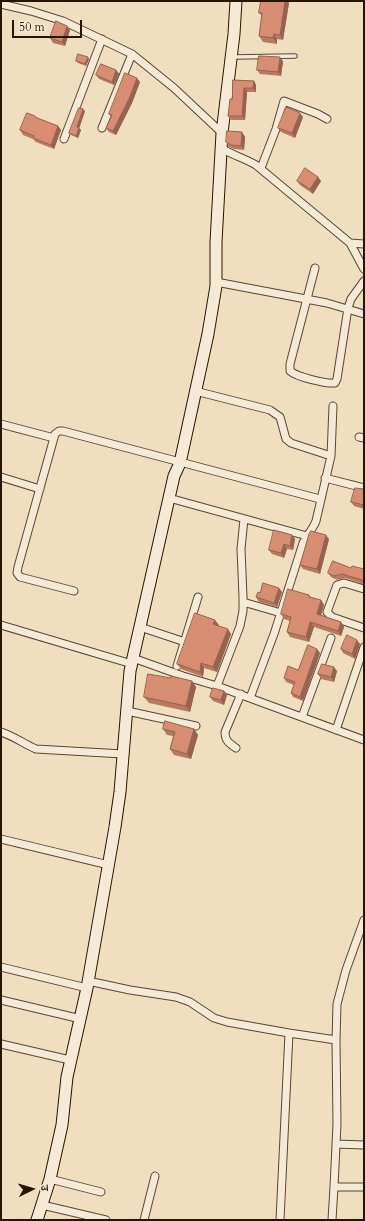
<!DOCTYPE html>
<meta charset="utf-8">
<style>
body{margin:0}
#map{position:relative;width:365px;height:1221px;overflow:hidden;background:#f0dfbf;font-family:Cardo,"Noto Serif Devanagari",serif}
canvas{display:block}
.frame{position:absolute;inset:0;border:2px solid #251402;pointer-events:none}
.north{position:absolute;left:12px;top:1169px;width:40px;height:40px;-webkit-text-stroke:3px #f5ead5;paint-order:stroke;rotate:85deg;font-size:11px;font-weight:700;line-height:16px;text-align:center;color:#251402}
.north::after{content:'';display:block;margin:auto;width:14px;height:18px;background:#251402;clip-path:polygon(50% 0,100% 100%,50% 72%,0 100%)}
.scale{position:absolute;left:12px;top:20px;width:70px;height:18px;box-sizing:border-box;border:2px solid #251402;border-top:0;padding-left:5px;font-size:12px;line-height:14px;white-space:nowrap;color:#251402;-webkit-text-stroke:3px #f5ead5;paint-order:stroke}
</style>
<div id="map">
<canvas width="365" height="1221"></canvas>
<div class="frame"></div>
<div class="north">उ</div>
<div class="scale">50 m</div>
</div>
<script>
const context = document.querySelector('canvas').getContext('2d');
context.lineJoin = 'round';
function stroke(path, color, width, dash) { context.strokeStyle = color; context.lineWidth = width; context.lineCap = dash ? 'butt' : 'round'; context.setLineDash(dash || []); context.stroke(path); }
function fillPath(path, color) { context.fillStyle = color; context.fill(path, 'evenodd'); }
const lane = new Path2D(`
 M 233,57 L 295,56`);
const street = new Path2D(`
 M 1,4 L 31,11 L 63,21 L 132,54 L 174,88 L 222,133
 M 102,128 L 132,54
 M 64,139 L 102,39
 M 221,148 C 232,155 244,158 256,165 L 350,243 L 364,269
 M 261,168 L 276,129 L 284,101 L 318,114 L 327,119
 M 350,243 L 364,244
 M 315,268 L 290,364 L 290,371 C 297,377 326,384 335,383 L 337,379 L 348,308 L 351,299 L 364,281
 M 216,282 L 327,303 L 364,314
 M 195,391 L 270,410 L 280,417 L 286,439 L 291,443 L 331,456
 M 1,424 L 54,438
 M 359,437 L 364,438
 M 1,477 L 40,489
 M 325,478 L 364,488
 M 169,498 L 307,536
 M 364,589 L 344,583 L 337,585 L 327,612 L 332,617 L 364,628
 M 74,591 L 20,577 L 17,573 L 18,567 L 55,434 L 59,431 L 63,431 L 320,499
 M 243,602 L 281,613
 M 1,625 L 132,664
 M 140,627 L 185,642
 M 133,658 L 183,676 L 217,686 L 364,740
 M 177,666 L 198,597
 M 217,686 L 240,626 L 243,611 L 243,597 L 241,549 L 244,519
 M 250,698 L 274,634 L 303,543 C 307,535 313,529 316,521 L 331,456 L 333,406
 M 127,711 L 196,726
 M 302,717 L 331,638
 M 336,730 L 364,647
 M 1,732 C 14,736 24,744 36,749 L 123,754
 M 236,748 C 229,743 225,741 225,732 L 241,694
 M 1,839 L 109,865
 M 1,967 L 87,988
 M 88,981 L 130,990 L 176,997 L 190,1002 L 214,1018 L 227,1022 L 289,1033
 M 1,1000 L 81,1019
 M 336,1040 L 337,1004 L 346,970 L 364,920
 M 1,1044 L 70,1060
 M 336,1144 L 364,1145
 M 50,1179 L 101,1192
 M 42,1205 L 106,1220
 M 144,1220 L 155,1176
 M 280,1220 L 289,1033 L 336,1040 L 337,1124 L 334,1187 L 364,1187
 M 332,1220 L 334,1187`);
const secondary = new Path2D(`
 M 37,1220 L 50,1179 L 62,1125 L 67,1077 L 87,988 L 115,827 L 120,792 L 130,671 L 174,476 L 180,463 L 208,334 L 216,286 L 216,242 L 222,133 L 234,34 L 236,1`);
const wall = new Path2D(`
 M 261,1 L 288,1 L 289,3 L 283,40 L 277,39 L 277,44 L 263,42 L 259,36 L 262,16 L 259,13 Z
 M 70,30 L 65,46 L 53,43 L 50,38 Z
 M 89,59 L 86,66 L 78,63 L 76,61 Z
 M 283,61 L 281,76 L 260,74 L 257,70 Z
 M 116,70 L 119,74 L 114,85 L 99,79 L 96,75 Z
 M 233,80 L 254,81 L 256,85 L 256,92 L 247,92 L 245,120 L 231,120 L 228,116 L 232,99 Z
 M 140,82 L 132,103 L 116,135 L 109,132 L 106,128 L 111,117 L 109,114 Z
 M 85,111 L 79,128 L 81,130 L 78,138 L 71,135 L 69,133 Z
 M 303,117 L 295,138 L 281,132 L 278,128 Z
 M 37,118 L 58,126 L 61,130 L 54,149 L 36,142 L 33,139 L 23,135 L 20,130 Z
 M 242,132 L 245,137 L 244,150 L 234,149 L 229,147 L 226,142 Z
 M 297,181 L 321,181 L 313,194 L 300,185 Z
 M 364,489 L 364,509 L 354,506 L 351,502 Z
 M 292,535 L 295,539 L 293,550 L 287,549 L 284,558 L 272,554 L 269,550 Z
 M 329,539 L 320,574 L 303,569 L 300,565 Z
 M 351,568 L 364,569 L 364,584 L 345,578 L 337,580 L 331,577 L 328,573 Z
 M 282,592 L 277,607 L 259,602 L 256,597 L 260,593 Z
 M 309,595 L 311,597 L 321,600 L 324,605 L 321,615 L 341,622 L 344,627 L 341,636 L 314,627 L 309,642 L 290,637 L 287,632 L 290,621 L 284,619 L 281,614 Z
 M 219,625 L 218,626 L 231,634 L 217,672 L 204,668 L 203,677 L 181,669 L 177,664 Z
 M 360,644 L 355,659 L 343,653 L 341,649 Z
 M 320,653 L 303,701 L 293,697 L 291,693 L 294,685 L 286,682 L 284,678 L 298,670 Z
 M 337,671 L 334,682 L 321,679 L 318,674 Z
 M 192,681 L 196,687 L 190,712 L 149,703 L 144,697 Z
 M 224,691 L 227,695 L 224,705 L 213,701 L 210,697 Z
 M 163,729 L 194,729 L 198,735 L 191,759 L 174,755 L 170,749 L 173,736 L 167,735 Z`);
const shadedWall = new Path2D(`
 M 285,1 L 288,1 L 289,3 L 283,40 L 280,35 Z
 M 67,26 L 70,30 L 65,46 L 62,42 Z
 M 274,34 L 277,39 L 277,44 L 273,38 Z
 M 88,57 L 89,59 L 86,66 L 85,64 Z
 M 280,57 L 283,61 L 281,76 L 278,72 Z
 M 116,70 L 119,74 L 114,85 L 112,82 Z
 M 137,78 L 140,82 L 132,103 L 116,135 L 113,131 Z
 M 254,81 L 256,85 L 256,92 L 253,88 Z
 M 244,88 L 247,92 L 245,120 L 242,116 Z
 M 83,109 L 85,111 L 79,129 L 77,127 Z
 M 300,113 L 303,117 L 295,138 L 292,133 Z
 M 58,126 L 61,130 L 54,149 L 51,145 Z
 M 79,128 L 81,130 L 78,138 L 76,136 Z
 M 242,132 L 245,137 L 244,150 L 241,146 Z
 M 318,177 L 321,181 L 313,194 L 310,189 Z
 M 292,535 L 295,539 L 293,550 L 290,546 Z
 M 326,535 L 329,539 L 320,574 L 317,569 Z
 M 284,544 L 287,549 L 284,558 L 281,553 Z
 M 279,588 L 282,592 L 277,607 L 274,603 Z
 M 321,600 L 324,605 L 320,619 L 317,614 Z
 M 215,620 L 219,625 L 217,630 L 213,624 Z
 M 310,622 L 314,627 L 309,642 L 306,637 Z
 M 341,622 L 344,627 L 341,636 L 338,631 Z
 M 228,629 L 231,634 L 217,672 L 213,667 Z
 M 357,640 L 360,644 L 355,659 L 352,654 Z
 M 317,649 L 320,653 L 303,701 L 300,697 Z
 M 201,663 L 204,668 L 203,677 L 200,672 Z
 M 334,667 L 337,671 L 334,682 L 331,677 Z
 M 192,681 L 196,687 L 190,712 L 186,706 Z
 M 224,691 L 227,695 L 224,705 L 221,700 Z
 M 194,729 L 198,735 L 191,759 L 187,754 Z`);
const building = new Path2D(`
 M 261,1 L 285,1 L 280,35 L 274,34 L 273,38 L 259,36 L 262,13 L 259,13 Z
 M 56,21 L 67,26 L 62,42 L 50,38 Z
 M 78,54 L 88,57 L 85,64 L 76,61 Z
 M 259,56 L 280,57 L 278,72 L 257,70 Z
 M 101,64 L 116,70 L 112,82 L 96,75 Z
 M 125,73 L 137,78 L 129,99 L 113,131 L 106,128 L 112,115 L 109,114 Z
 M 233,80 L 254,81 L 253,88 L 244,88 L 242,116 L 228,116 L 230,99 L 232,99 Z
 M 286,107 L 300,113 L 292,133 L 278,128 Z
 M 79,108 L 83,109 L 77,127 L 79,128 L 76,136 L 69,133 Z
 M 27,113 L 35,116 L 35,117 L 58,126 L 51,145 L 33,138 L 34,136 L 20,130 Z
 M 227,131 L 242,132 L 241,146 L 231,145 L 226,142 Z
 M 305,168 L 318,177 L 310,189 L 297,181 Z
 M 355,488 L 364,489 L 364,505 L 351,502 Z
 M 274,530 L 292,535 L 290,546 L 284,544 L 281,553 L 269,550 Z
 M 311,531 L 326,535 L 317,569 L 300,565 L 309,534 Z
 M 333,561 L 351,568 L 352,566 L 364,569 L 364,581 L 362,580 L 342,574 L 334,576 L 328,573 Z
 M 263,583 L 279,588 L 274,603 L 256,597 L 258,592 L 260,593 Z
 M 288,589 L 309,595 L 309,597 L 321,600 L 317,614 L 341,622 L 338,631 L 310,622 L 306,637 L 287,632 L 291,617 L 281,614 Z
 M 195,613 L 215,620 L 213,624 L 228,629 L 213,667 L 201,663 L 200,672 L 177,664 Z
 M 347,635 L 357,640 L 352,654 L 341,649 Z
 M 308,645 L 317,649 L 300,697 L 291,693 L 295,682 L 284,678 L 288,666 L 298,670 Z
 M 322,664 L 334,667 L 331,677 L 318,674 Z
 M 148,674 L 171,678 L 171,676 L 192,681 L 186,706 L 144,697 Z
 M 213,688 L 224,691 L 221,700 L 210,697 Z
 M 165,721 L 194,729 L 187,754 L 170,749 L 175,732 L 163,729 Z`);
stroke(lane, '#584731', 5.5);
stroke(street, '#584731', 9);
stroke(secondary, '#251402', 13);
stroke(lane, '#f5ead5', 3.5);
stroke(street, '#f5ead5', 7);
stroke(secondary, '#f5ead5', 11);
fillPath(wall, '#b87961');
fillPath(shadedWall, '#96634f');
fillPath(building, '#d68d71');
stroke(building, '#96634f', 1);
</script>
